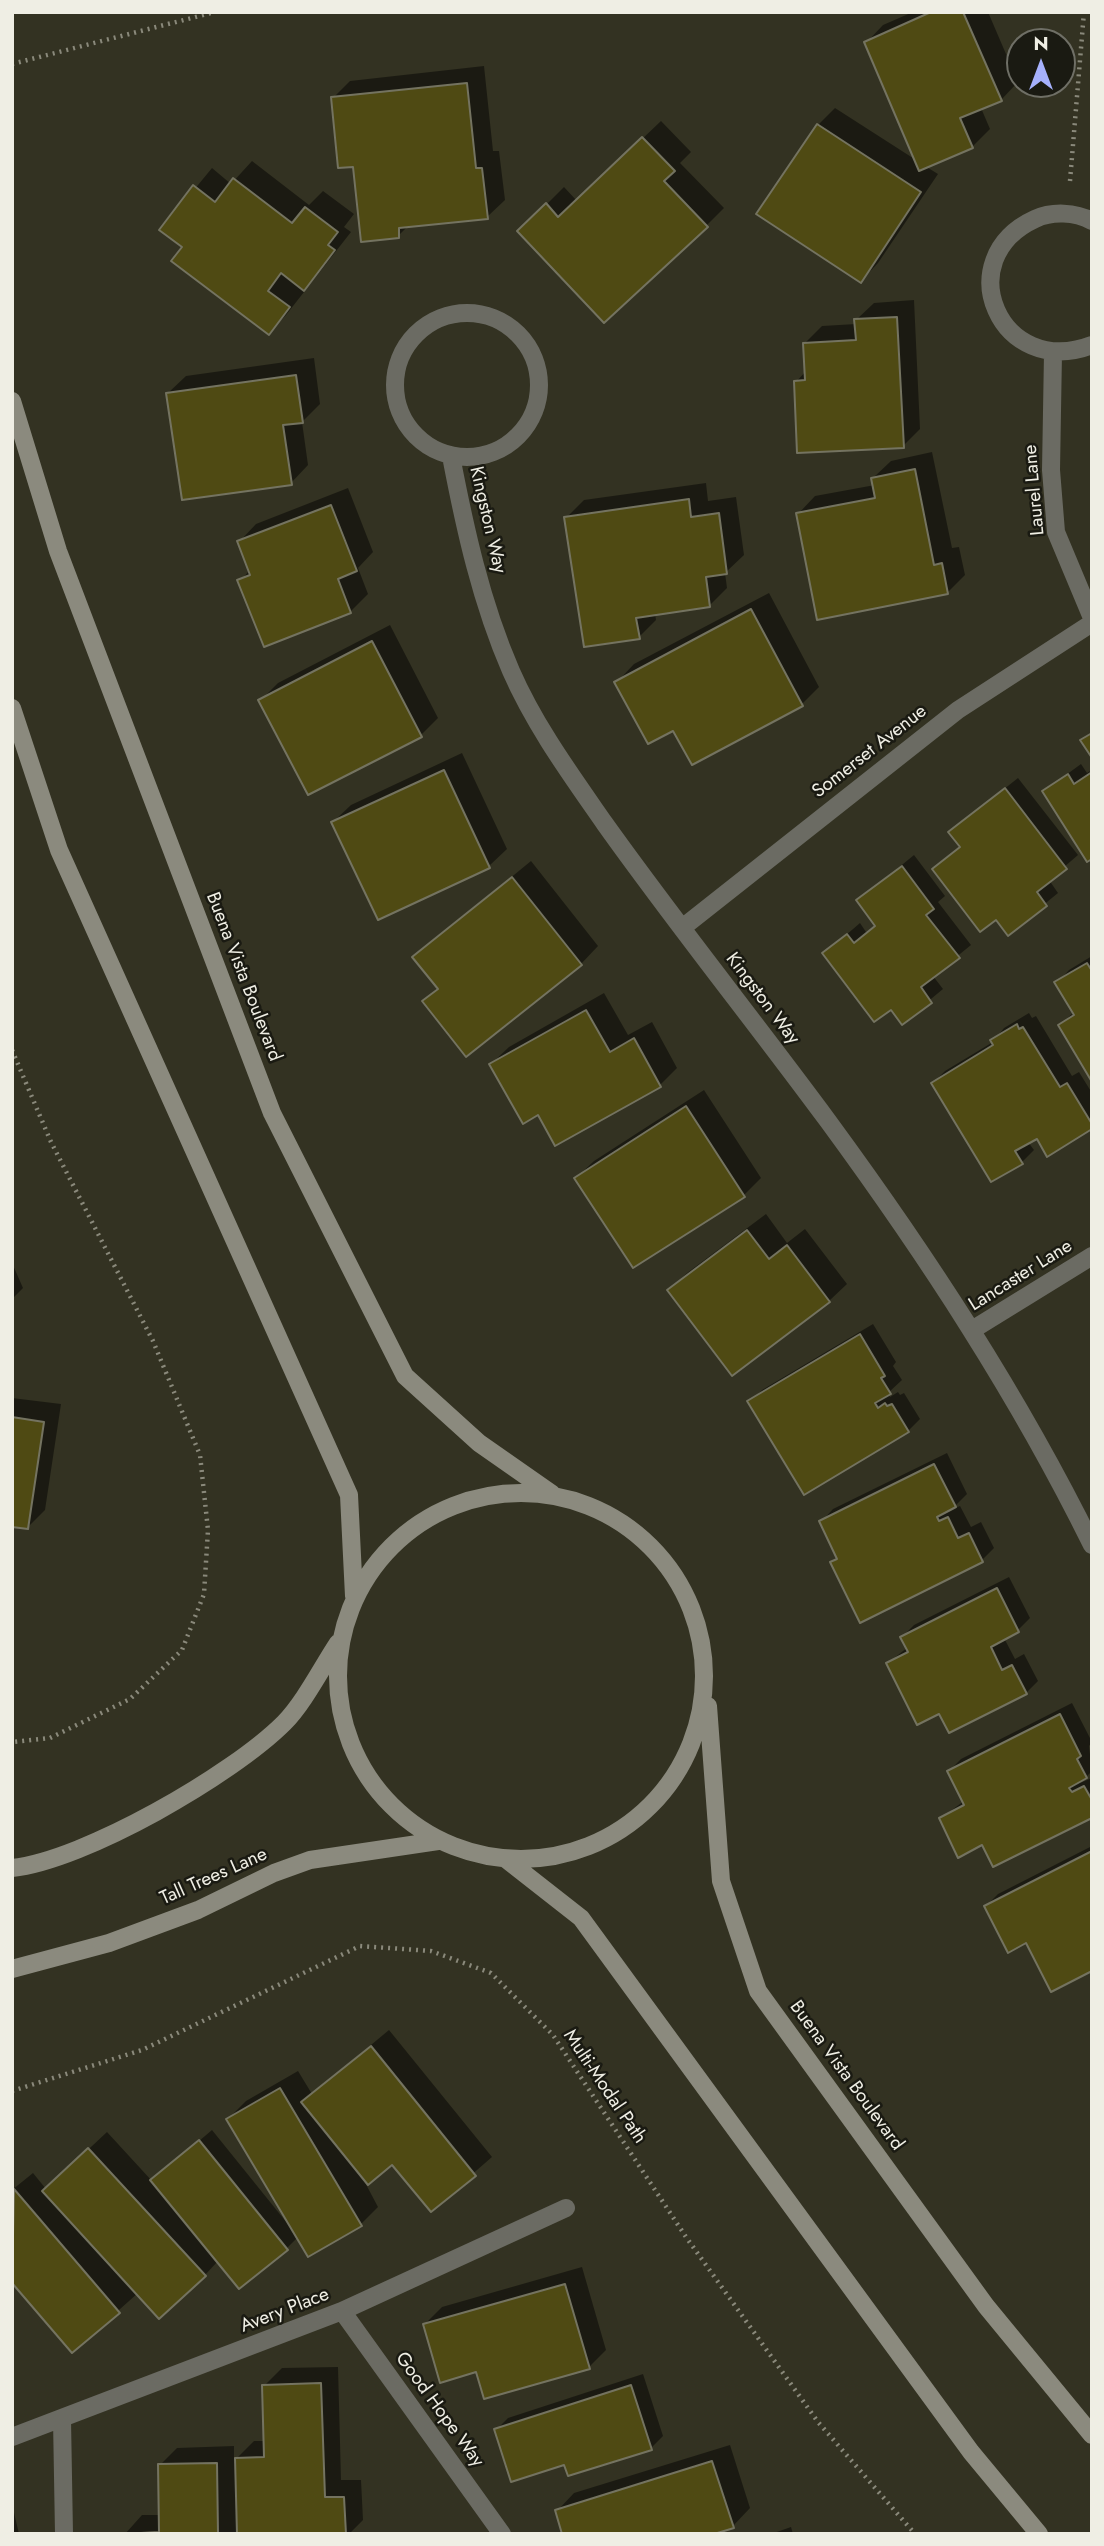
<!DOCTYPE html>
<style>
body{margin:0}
#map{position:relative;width:1104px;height:2546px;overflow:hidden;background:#333222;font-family:Jost,sans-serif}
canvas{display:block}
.frame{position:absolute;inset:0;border:14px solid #efeee4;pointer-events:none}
.north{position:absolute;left:1006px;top:28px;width:70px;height:70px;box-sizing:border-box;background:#1a1a12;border:2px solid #6f6f66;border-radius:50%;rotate:0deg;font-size:19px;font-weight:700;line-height:28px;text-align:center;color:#efeee4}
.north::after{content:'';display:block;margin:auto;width:24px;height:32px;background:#a6b1fc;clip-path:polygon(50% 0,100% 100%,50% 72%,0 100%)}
</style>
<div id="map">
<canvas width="1104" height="2546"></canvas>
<div class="frame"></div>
<div class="north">N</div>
</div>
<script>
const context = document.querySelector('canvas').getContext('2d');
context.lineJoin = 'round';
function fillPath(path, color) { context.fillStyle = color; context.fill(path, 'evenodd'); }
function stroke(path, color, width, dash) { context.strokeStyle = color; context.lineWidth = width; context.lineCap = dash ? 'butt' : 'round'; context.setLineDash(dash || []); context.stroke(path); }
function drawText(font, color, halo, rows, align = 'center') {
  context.font = font + ' Jost,sans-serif'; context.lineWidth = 5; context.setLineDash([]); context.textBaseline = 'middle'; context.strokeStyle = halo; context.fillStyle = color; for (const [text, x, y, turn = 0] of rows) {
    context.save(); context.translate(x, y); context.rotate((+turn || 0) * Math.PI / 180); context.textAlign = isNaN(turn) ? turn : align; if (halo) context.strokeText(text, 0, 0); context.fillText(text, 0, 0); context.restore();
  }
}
const shadow = new Path2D(`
 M 913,12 L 988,12 L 1018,82 L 1001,100 L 981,108 L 990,129 L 972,147 L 925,166 L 938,174 L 878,263 L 861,281 L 818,125 L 835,108 L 916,160 L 866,43 L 883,25 Z
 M 484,66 L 493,151 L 499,151 L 505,200 L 487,217 L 409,225 L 398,236 L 355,165 L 333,98 L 350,81 Z
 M 661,121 L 691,152 L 680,163 L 724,208 L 706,226 L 520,231 L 564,187 L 577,201 Z
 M 252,161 L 309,205 L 323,191 L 354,214 L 344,227 L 351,232 L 286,315 L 269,333 L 184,247 L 161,230 L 212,168 L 231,184 Z
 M 914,300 L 920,429 L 903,446 L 796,382 L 806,371 L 805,343 L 822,326 L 856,324 L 856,320 L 874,303 Z
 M 314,358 L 320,404 L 302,422 L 308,465 L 291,483 L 168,393 L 186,376 Z
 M 932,452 L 952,548 L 959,547 L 965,575 L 947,593 L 798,514 L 815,496 L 875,485 L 873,478 L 891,461 Z
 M 706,483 L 708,501 L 736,497 L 744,555 L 725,573 L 727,588 L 710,605 L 655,613 L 656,620 L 639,637 L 566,518 L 584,500 Z
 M 348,488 L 373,552 L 358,568 L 368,594 L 350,612 L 240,581 L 250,570 L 239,542 L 256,524 Z
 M 769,593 L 819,687 L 802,704 L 674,728 L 617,682 L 634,664 Z
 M 390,625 L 438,718 L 421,735 L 260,701 L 278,683 Z
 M 462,753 L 507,849 L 489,866 L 379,918 L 333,822 L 351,805 Z
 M 1081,764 L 1087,773 L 1092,770 L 1092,857 L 1044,791 Z
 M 1018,778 L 1078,855 L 1049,880 L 1058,893 L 1008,934 L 996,918 L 934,869 L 961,845 L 950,832 Z
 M 914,855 L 945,896 L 938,902 L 971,945 L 933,976 L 943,989 L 902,1023 L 891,1008 L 824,954 L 860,923 L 866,932 L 876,925 L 858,901 Z
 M 531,861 L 598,946 L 581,964 L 424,1001 L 438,987 L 414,957 Z
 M 1092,956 L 1092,1078 L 1060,1025 L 1074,1012 L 1057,983 L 1069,970 Z
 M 604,993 L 628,1035 L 652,1022 L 677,1068 L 660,1085 L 538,1113 L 491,1064 L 509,1047 Z
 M 1029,1013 L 1032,1018 L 1036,1016 L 1072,1076 L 1079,1072 L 1092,1093 L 1092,1127 L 1037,1136 L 1028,1142 L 1034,1150 L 1022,1162 L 933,1083 L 945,1071 L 993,1042 L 1004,1028 Z
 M 704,1090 L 761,1178 L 743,1196 L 576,1178 L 594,1161 Z
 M 766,1214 L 787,1243 L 805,1229 L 847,1284 L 829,1301 L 669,1290 L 687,1273 Z
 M 12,1263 L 23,1288 L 12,1299 Z
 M 873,1324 L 896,1362 L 893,1366 L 902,1380 L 888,1393 L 890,1397 L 898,1392 L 900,1395 L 904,1393 L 920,1419 L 908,1431 L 750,1402 L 762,1390 Z
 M 12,1398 L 61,1404 L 45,1510 L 28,1527 L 12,1525 Z
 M 947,1453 L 967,1494 L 951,1510 L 960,1506 L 971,1527 L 981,1522 L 994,1548 L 982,1560 L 832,1562 L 838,1556 L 821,1522 L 833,1509 Z
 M 1009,1577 L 1030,1618 L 1018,1630 L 1004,1638 L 1015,1659 L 1024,1654 L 1038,1681 L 1026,1693 L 939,1711 L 888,1663 L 908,1647 L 902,1637 L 914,1625 Z
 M 1072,1703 L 1092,1742 L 1089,1746 L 1092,1771 L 1080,1783 L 1092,1778 L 1092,1816 L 983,1843 L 941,1818 L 964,1801 L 949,1771 L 961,1759 Z
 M 1092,1846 L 1092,1969 L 986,1906 L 998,1894 Z
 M 389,2030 L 492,2157 L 431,2210 L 393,2162 L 360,2173 L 378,2207 L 360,2225 L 298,2237 L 286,2249 L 218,2261 L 205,2275 L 138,2293 L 73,2351 L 12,2280 L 12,2190 L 33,2173 L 46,2189 L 107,2132 L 152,2181 L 212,2130 L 287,2223 L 228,2119 L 246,2101 L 298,2071 L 312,2094 Z
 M 582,2267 L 606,2350 L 589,2367 L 477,2370 L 424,2325 L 442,2307 Z
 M 338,2367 L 341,2480 L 361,2480 L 363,2520 L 349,2534 L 125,2534 L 142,2515 L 161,2515 L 160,2465 L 177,2448 L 234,2446 L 234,2461 L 254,2441 L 266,2441 L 264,2386 L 282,2368 Z
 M 643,2374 L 663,2436 L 651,2448 L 565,2463 L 496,2430 L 508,2418 Z
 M 730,2445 L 750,2508 L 733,2526 L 557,2511 L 574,2493 Z
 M 12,2504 L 19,2534 L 12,2534 Z
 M 791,2527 L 793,2534 L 771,2534 Z`);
const building = new Path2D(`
 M 931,12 L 963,12 L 1002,101 L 960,118 L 973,148 L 919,171 L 864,42 Z
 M 467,83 L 476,168 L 482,168 L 488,219 L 399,228 L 399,238 L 361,242 L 353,167 L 338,168 L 331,97 Z
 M 817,124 L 921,192 L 861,283 L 756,214 Z
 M 642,137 L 675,171 L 664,181 L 708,227 L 604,323 L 517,231 L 546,203 L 558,217 Z
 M 233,178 L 292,223 L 305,207 L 338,232 L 328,245 L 335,250 L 304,291 L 281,273 L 268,291 L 290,307 L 269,335 L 171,261 L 182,247 L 159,230 L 193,185 L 215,202 Z
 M 897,317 L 904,448 L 797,453 L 794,381 L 805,380 L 803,343 L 856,340 L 854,319 Z
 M 296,375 L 303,423 L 283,425 L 292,485 L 182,500 L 166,393 Z
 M 915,469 L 934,565 L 942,563 L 948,594 L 817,620 L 796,513 L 875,498 L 871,478 Z
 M 689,499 L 691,517 L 719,513 L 727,574 L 706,577 L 710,607 L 636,618 L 640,639 L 584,647 L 564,517 Z
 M 331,505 L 357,571 L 338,579 L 351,613 L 264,647 L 237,580 L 250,575 L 237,541 Z
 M 751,609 L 803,706 L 692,765 L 673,731 L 648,744 L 614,682 Z
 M 372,641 L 422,737 L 308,795 L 258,700 Z
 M 1092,733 L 1092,758 L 1080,740 Z
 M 444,770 L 490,868 L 378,920 L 331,822 Z
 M 1092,772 L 1092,859 L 1087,862 L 1042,791 L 1068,774 L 1074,784 Z
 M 1005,788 L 1067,869 L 1037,892 L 1047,906 L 1008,936 L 996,920 L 980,932 L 932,869 L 960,847 L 948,832 Z
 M 902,866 L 934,909 L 926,915 L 960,958 L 921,987 L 932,1003 L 902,1025 L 891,1010 L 874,1022 L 822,953 L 847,934 L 854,943 L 875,926 L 856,900 Z
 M 512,877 L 582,965 L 466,1057 L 422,1001 L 438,989 L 412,957 Z
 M 1087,963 L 1092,971 L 1092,1082 L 1058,1025 L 1074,1015 L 1054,982 Z
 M 586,1010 L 610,1052 L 634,1038 L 661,1087 L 555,1146 L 538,1115 L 523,1124 L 489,1064 Z
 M 1017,1024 L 1019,1029 L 1023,1027 L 1060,1087 L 1067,1083 L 1092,1124 L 1092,1129 L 1047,1157 L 1037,1139 L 1015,1151 L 1023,1164 L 991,1182 L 931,1083 L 993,1045 L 990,1040 Z
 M 686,1106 L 745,1197 L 633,1268 L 574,1178 Z
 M 747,1230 L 769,1259 L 787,1245 L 830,1302 L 732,1376 L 667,1290 Z
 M 860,1334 L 885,1376 L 881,1378 L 891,1394 L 875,1403 L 878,1408 L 885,1403 L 887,1406 L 892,1404 L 909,1432 L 804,1495 L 747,1401 Z
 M 12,1417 L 44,1422 L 28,1529 L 12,1527 Z
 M 934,1464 L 956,1507 L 937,1517 L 939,1521 L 948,1517 L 958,1538 L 969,1533 L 983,1562 L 860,1623 L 830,1562 L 837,1559 L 819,1521 Z
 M 997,1588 L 1019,1632 L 991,1647 L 1002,1670 L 1012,1665 L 1027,1694 L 949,1733 L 939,1714 L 917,1725 L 886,1663 L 908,1652 L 900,1637 Z
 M 1060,1714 L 1081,1756 L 1077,1759 L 1087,1778 L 1069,1788 L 1072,1792 L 1084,1786 L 1092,1800 L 1092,1818 L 993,1867 L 982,1845 L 958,1858 L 939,1818 L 964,1805 L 947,1771 Z
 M 1092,1851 L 1092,1971 L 1051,1992 L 1026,1943 L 1008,1953 L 984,1906 Z
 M 371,2046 L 476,2176 L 431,2212 L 392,2165 L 368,2185 L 301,2102 Z
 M 280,2088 L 362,2226 L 308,2257 L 226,2119 Z
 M 199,2140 L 288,2250 L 239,2289 L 150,2180 Z
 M 88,2148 L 206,2276 L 159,2319 L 42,2191 Z
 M 14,2189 L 120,2313 L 72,2353 L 12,2283 Z
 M 565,2284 L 590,2369 L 484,2399 L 476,2372 L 440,2383 L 423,2324 Z
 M 321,2383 L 325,2497 L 344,2497 L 346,2534 L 237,2534 L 235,2458 L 264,2457 L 262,2385 Z
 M 631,2385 L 652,2450 L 568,2476 L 564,2465 L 511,2482 L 494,2429 Z
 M 712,2461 L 734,2528 L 714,2534 L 562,2534 L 555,2510 Z
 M 217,2463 L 218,2534 L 123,2534 L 159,2532 L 158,2464 Z`);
const path = new Path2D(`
 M 12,64 L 215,12
 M 1070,181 L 1084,12
 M 12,1050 L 51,1142 L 153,1341 L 200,1455 L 208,1530 L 204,1594 L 182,1650 L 130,1699 L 50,1738 L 12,1742
 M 12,2091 L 142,2050 L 360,1946 L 431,1951 L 491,1973 L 553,2035 L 686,2237 L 818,2422 L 915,2534`);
const street = new Path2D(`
 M 1092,221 C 1075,212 1052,211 1035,219 C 948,259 1000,380 1092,345
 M395 385a72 72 0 1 1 144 0a72 72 0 1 1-144 0Z
 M 1053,353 L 1051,470 L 1056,532 L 1092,618
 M 451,456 C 465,529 481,602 511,671 C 535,726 571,775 605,824 C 677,925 755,1022 828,1121 C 927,1256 1018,1395 1092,1545
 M 682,928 L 958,710 L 1092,623
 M 972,1330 L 1092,1256
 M 342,2311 L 502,2534
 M 62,2419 L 64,2534
 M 12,2437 L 342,2311 L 566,2208`);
const secondary = new Path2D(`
 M 12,401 L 58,551 L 272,1113 L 405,1376 L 479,1443 L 552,1494
 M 12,708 L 59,850 L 349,1495 L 354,1596
 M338 1676a183 183 0 1 1 366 0a183 183 0 1 1-366 0Z
 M 708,1706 L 721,1881 L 758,1991 L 986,2306 L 1092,2435
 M 507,1860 L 581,1918 L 971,2452 L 1039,2534
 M 12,1868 C 85,1860 232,1775 284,1723 C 304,1703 322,1667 338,1643
 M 12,1969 L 109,1943 L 198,1910 L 274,1873 L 310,1860 L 438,1841`);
const streetNames = [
 ["Laurel Lane",1035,490,-95],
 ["Kingston Way",487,520,77],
 ["Somerset Avenue",870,752,-38],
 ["Buena Vista Boulevard",243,977,69],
 ["Kingston Way",762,999,53],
 ["Lancaster Lane",1021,1276,-32],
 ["Tall Trees Lane",214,1877,-24],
 ["Buena Vista Boulevard",846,2076,54],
 ["Multi-Modal Path",604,2087,56],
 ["Avery Place",285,2311,-21],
 ["Good Hope Way",439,2410,54]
];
fillPath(shadow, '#0007');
fillPath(building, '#4f4a13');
stroke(building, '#747360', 2);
stroke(path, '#8a897b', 4.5, [2, 5]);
stroke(street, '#6b6b63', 18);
stroke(secondary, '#8b8a7e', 18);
drawText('19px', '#efeee4', '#1a1a12', streetNames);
</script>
